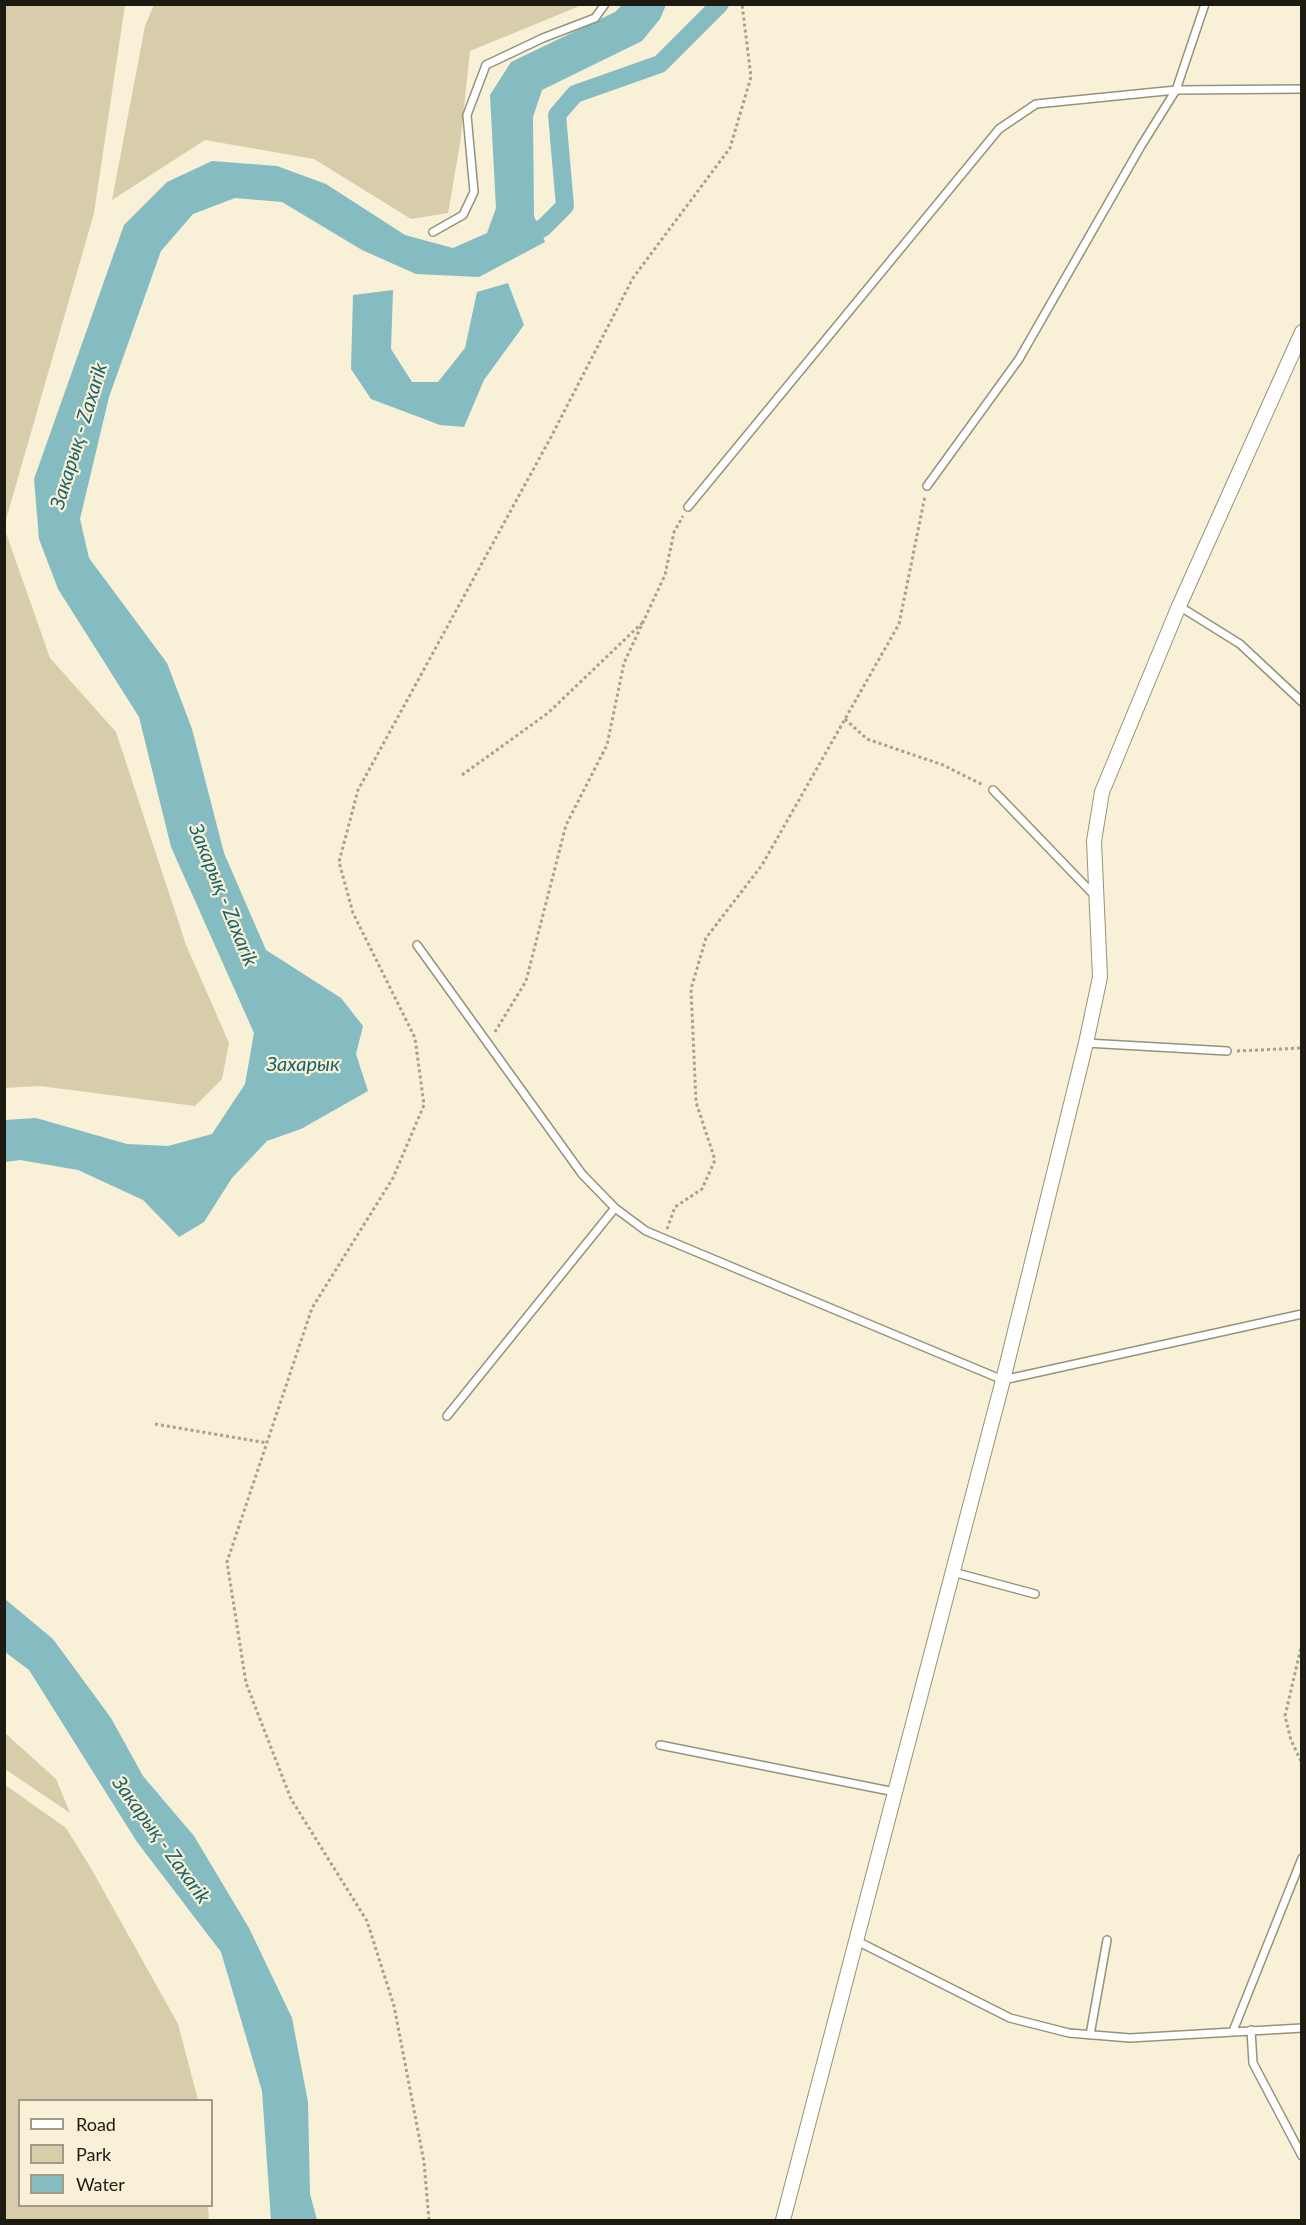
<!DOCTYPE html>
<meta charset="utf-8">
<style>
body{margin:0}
#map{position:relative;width:1306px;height:2225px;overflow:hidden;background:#f8f0d7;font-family:Lato,sans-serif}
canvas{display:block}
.frame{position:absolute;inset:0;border:6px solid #1d1a11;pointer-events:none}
.legend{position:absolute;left:18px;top:2099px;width:195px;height:108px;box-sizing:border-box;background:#f8f0d7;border:2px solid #a09a88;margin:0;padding:8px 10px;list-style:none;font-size:18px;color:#1d1a11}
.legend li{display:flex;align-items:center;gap:12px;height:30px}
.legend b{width:30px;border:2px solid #a09a88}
</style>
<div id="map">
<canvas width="1306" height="2225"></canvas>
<div class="frame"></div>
<ul class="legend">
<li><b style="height:8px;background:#fff"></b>Road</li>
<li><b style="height:16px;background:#d8cdaa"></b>Park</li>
<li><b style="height:16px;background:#85bcc2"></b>Water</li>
</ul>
</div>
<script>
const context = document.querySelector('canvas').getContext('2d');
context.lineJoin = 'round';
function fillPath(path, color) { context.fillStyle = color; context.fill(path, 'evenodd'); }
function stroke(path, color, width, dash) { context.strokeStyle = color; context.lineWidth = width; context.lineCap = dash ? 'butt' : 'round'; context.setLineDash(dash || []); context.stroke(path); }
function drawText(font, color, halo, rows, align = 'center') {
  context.font = font + ' Lato,sans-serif'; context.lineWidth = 4.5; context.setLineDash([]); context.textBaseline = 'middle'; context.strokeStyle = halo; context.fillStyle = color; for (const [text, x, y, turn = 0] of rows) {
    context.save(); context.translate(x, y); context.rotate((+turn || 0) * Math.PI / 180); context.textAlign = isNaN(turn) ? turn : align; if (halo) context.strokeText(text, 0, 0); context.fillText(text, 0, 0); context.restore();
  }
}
const green = new Path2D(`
 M 5,4 L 125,5 L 94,213 L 5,523 Z
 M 154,5 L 154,4 L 582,5 L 470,51 L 460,144 L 448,213 L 411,219 L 314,159 L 205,140 L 112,200 L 145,26 Z
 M 5,530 L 50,658 L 116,732 L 186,945 L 229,1043 L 222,1079 L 195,1106 L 40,1086 L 5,1088 Z
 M 5,1733 L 56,1779 L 70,1813 L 5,1769 Z
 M 4,1784 L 66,1828 L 92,1870 L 178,2024 L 198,2100 L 20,2100 L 20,2206 L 208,2206 L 209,2220 L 5,2220 Z`);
const water = new Path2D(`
 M 622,5 L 666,5 L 660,19 L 642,41 L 542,90 L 533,117 L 534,216 L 545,242 L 479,277 L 416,274 L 362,250 L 282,202 L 235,198 L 193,214 L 161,251 L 109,397 L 80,519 L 89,558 L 167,663 L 192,729 L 224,853 L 266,950 L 341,998 L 363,1026 L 356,1054 L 368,1091 L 301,1129 L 267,1141 L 232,1178 L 204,1222 L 179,1237 L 143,1200 L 78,1170 L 20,1160 L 5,1162 L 5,1120 L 36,1118 L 127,1144 L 168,1146 L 212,1134 L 245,1084 L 254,1033 L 171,847 L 139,717 L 58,589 L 39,539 L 34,479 L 124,225 L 167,182 L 212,161 L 277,166 L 326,184 L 405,235 L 453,248 L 487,233 L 496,208 L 490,95 L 511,62 L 615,12 Z
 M 508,283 L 524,325 L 484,380 L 464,427 L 440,425 L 371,399 L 351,369 L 353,295 L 393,290 L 391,349 L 412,382 L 438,382 L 465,348 L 477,292 Z
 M 5,1599 L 53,1639 L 111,1718 L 143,1776 L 194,1836 L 249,1928 L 292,2018 L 308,2102 L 310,2194 L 317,2220 L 271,2220 L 262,2091 L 221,1952 L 137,1842 L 29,1670 L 5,1652 Z`);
const canal = new Path2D(`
 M 520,242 L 544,227 L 565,206 L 557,115 L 575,94 L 660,64 L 720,4`);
const path = new Path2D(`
 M 845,719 L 867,739 L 943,765 L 983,785
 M 462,775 L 548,713 L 642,623
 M 495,1032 L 526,981 L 566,825 L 607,745 L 624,663 L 665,575 L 674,532 L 683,516
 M 1237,1051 L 1302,1048
 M 667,1229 L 675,1207 L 702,1189 L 715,1160 L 696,1102 L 691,989 L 706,938 L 762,865 L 899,624 L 925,496
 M 155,1424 L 267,1443
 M 1302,1643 L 1285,1716 L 1291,1740 L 1302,1763
 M 429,2220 L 424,2162 L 394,2006 L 367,1921 L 291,1799 L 246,1683 L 227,1562 L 312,1308 L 393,1178 L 424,1105 L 415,1038 L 353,913 L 339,862 L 358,790 L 551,437 L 633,278 L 730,148 L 751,77 L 742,4`);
const service = new Path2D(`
 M 433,232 L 463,215 L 474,192 L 467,115 L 486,65 L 543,38 L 595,18 L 605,4
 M 927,486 L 1019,359 L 1141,146 L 1176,90 L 1205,4
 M 688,507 L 999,129 L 1036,104 L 1176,90 L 1302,89
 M 1179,606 L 1240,644 L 1302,702
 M 993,790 L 1095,896
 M 417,945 L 582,1174 L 615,1208 L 646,1231 L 1003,1380 L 1302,1314
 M 1086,1043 L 1227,1051
 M 447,1416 L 615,1208
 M 953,1572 L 1035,1594
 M 660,1745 L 895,1792
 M 857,1941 L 1010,2018 L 1069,2033 L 1130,2038 L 1302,2028
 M 1251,2030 L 1253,2063 L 1302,2156
 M 1233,2031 L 1302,1858
 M 1090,2035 L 1107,1940`);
const minor = new Path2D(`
 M 783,2220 L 1003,1380 L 1086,1043 L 1100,977 L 1094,841 L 1102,792 L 1179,606 L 1302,332`);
const waterNames = [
 ["Закарық - Zaxarik",79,436,-73],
 ["Закарық - Zaxarik",223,895,68],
 ["Захарык",303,1065],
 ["Закарық - Zaxarik",161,1840,54]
];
fillPath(green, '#d8cdaa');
fillPath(water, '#85bcc2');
stroke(canal, '#85bcc2', 18);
stroke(service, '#98927a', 10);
stroke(minor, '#98927a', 16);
stroke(path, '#a8a18e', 3, [3, 3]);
stroke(service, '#fff', 7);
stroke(minor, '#fff', 14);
drawText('italic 20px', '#18626a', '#f8f0d7', waterNames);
</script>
